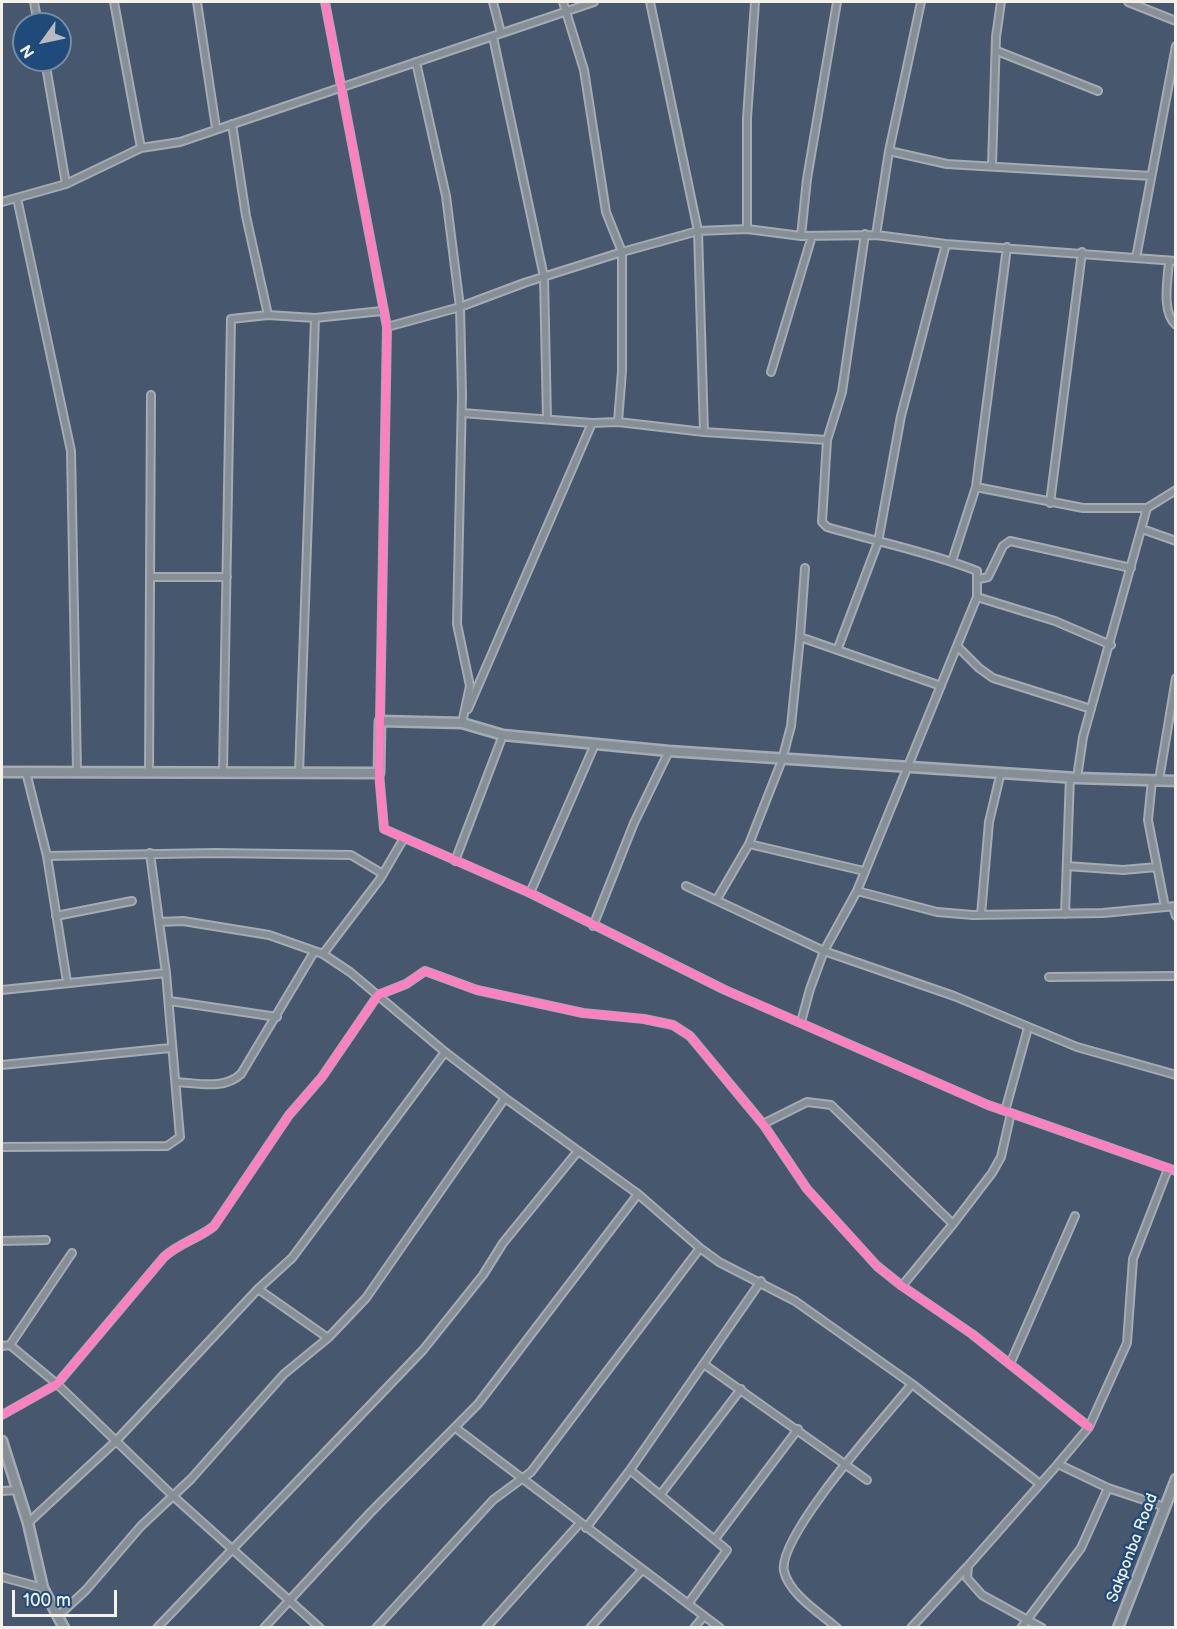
<!DOCTYPE html>
<style>
body{margin:0}
#map{position:relative;width:1177px;height:1629px;overflow:hidden;background:#47586e;font-family:"Balsamiq Sans",sans-serif}
canvas{display:block}
.frame{position:absolute;inset:0;border:3px solid #f4f1e8;pointer-events:none}
.north{position:absolute;left:12px;top:12px;width:60px;height:60px;box-sizing:border-box;background:#1f4a7a;border:2px solid #748da6;border-radius:50%;rotate:237deg;font-size:16px;font-weight:700;line-height:24px;text-align:center;color:#f4f1e8}
.north::after{content:'';display:block;margin:auto;width:21px;height:27px;background:#b7bbbd;clip-path:polygon(50% 0,100% 100%,50% 72%,0 100%)}
.scale{position:absolute;left:12px;top:1590px;width:105px;height:27px;box-sizing:border-box;border:3px solid #f4f1e8;border-top:0;padding-left:8px;font-size:18px;line-height:21px;white-space:nowrap;color:#f4f1e8;-webkit-text-stroke:4px #1f4a7a;paint-order:stroke}
</style>
<div id="map">
<canvas width="1177" height="1629"></canvas>
<div class="frame"></div>
<div class="north">N</div>
<div class="scale">100 m</div>
</div>
<script>
const context = document.querySelector('canvas').getContext('2d');
context.lineJoin = 'round';
function stroke(path, color, width, dash) { context.strokeStyle = color; context.lineWidth = width; context.lineCap = dash ? 'butt' : 'round'; context.setLineDash(dash || []); context.stroke(path); }
function drawText(font, color, halo, rows, align = 'center') {
  context.font = font + ' "Balsamiq Sans",sans-serif'; context.lineWidth = 5; context.setLineDash([]); context.textBaseline = 'middle'; context.strokeStyle = halo; context.fillStyle = color; for (const [text, x, y, turn = 0] of rows) {
    context.save(); context.translate(x, y); context.rotate((+turn || 0) * Math.PI / 180); context.textAlign = isNaN(turn) ? turn : align; if (halo) context.strokeText(text, 0, 0); context.fillText(text, 0, 0); context.restore();
  }
}
const street = new Path2D(`
 M 34,2 L 38,24
 M 114,2 L 141,148
 M 197,2 L 216,128
 M 325,2 L 387,327 L 380,721
 M 493,2 L 501,33
 M 563,2 L 584,70 L 606,212 L 622,252 L 622,371 L 618,422
 M 650,2 L 698,231 L 704,432
 M 1128,2 L 1176,21
 M 493,37 L 544,277 L 547,419
 M 997,51 L 1098,91
 M 45,60 L 66,184
 M 416,62 L 446,196 L 460,307 L 462,395 L 457,624 L 470,686 L 462,723
 M 232,124 L 246,216 L 268,315
 M 889,151 L 947,164 L 1151,176
 M 992,166 L 996,37 L 1001,2
 M 17,198 L 71,451 L 77,772
 M 2,202 L 66,184 L 141,148 L 180,142 L 594,2
 M 747,229 L 747,118 L 755,2
 M 876,235 L 889,151 L 921,2
 M 801,236 L 807,179 L 837,2
 M 1136,258 L 1176,46
 M 1169,261 C 1168,279 1161,312 1176,325
 M 387,327 L 460,307 L 524,283 L 622,252 L 698,231 L 747,229 L 801,236 L 876,235 L 946,244 L 1176,261
 M 771,372 L 812,236
 M 462,413 L 592,423 L 618,422 L 704,432 L 827,440
 M 976,487 L 1083,508 L 1147,508 L 1176,490
 M 1050,503 L 1082,252
 M 1142,529 L 1176,541
 M 952,561 L 976,487 L 1007,247
 M 805,568 L 800,637 L 941,686
 M 150,577 L 227,577
 M 979,579 L 988,577 L 1003,546 L 1010,541 L 1131,568
 M 977,597 L 1055,621 L 1111,645
 M 957,646 L 979,668 L 993,678 L 1091,709
 M 838,648 L 878,542 L 901,416 L 946,244
 M 468,709 L 592,423
 M 26,772 L 47,856 L 67,982
 M 149,772 L 151,395
 M 223,772 L 231,319 L 268,315 L 315,318 L 382,311
 M 299,773 L 315,318
 M 379,773 L 384,829 L 530,893 L 725,990 L 988,1105 L 1176,1171
 M 1077,778 L 1083,737 L 1147,508
 M 1152,780 L 1148,820 L 1165,907
 M 1159,780 L 1176,678
 M 749,844 L 864,871
 M 150,853 L 159,922
 M 47,856 L 215,853 L 351,855 L 383,874
 M 455,861 L 503,735
 M 1067,866 L 1123,870 L 1157,867
 M 686,886 L 824,951 L 954,996 L 1077,1047 L 1176,1075
 M 857,891 L 937,912 L 973,915 L 1103,913 L 1176,906
 M 530,893 L 595,744
 M 717,899 L 749,844 L 782,760 L 791,726 L 800,637
 M 1173,907 L 1176,916
 M 1065,914 L 1070,777
 M 981,915 L 989,822 L 1001,772
 M 56,916 L 132,901
 M 593,926 L 634,823 L 669,751
 M 323,954 L 380,879 L 404,838
 M 1049,977 L 1176,976
 M 2,990 L 166,973 L 159,922 L 183,921 L 269,935 L 323,954 L 350,972 L 445,1052 L 505,1098 L 638,1194 L 700,1248 L 719,1262 L 795,1301 L 912,1384 L 1040,1484
 M 170,1001 L 277,1017
 M 801,1022 L 810,989 L 824,951 L 857,891 L 977,597 L 977,571 C 929,552 877,542 827,527 L 822,522 L 827,440 L 842,392 L 865,234
 M 2,1065 L 170,1048
 M 176,1082 C 198,1083 224,1090 241,1074 L 314,952
 M 1005,1111 L 1028,1028
 M 763,1124 L 807,1102 L 831,1105 L 953,1224 L 902,1286
 M 2,1147 L 167,1146 L 180,1137 L 166,973
 M 953,1224 L 992,1173 L 1001,1157 L 1011,1113
 M 2,1241 L 46,1240
 M 258,1289 L 328,1338
 M 10,1345 L 72,1253
 M 2,1346 L 10,1345 L 57,1384 L 173,1496 L 320,1628
 M 1010,1364 L 1075,1216
 M 705,1365 L 867,1480
 M 2,1415 L 57,1384 L 164,1257 C 179,1243 198,1239 214,1226 L 289,1115 L 322,1077 L 378,995 L 406,984 L 425,971 L 477,990 L 583,1013 L 644,1019 L 673,1025 L 690,1036 L 763,1124 L 807,1189 L 877,1266 L 902,1286 L 972,1334 L 1089,1427
 M 457,1429 L 720,1628
 M 1058,1464 L 1089,1427 L 1127,1343 L 1133,1259 L 1168,1169
 M 630,1470 L 727,1550 L 688,1604
 M 2,1491 L 18,1490
 M 661,1494 L 741,1389
 M 28,1523 L 115,1442 L 258,1289 L 292,1258 L 445,1052
 M 586,1528 L 630,1470 L 761,1281
 M 715,1539 L 798,1429
 M 2,1577 L 43,1588
 M 58,1616 L 86,1590 L 141,1526 L 191,1479 L 284,1374 L 328,1338 L 366,1298 L 505,1098
 M 157,1628 L 423,1350 L 483,1275 L 503,1243 L 578,1151
 M 264,1628 L 370,1513 L 478,1404 L 638,1194
 M 376,1628 L 493,1500 L 531,1472 L 700,1248
 M 486,1628 L 580,1523
 M 590,1628 L 642,1570
 M 694,1628 L 704,1616
 M 837,1628 C 820,1613 789,1594 784,1571 C 777,1536 887,1415 912,1384
 M 911,1628 L 967,1567
 M 1021,1628 L 1081,1548 L 1108,1488
 M 1042,1628 L 982,1595 L 967,1578 L 968,1566 L 1058,1464 L 1108,1488 L 1165,1507`);
const secondary = new Path2D(`
 M 2,772 L 379,773 L 380,721 L 462,723 L 503,735 L 669,751 L 1077,778 L 1176,781
 M 2,1441 L 28,1523 L 43,1588 L 64,1628
 M 1118,1628 L 1176,1479`);
const cycleway = new Path2D(`
 M 325,2 L 387,327 L 379,773 L 384,829 L 530,893 L 725,990 L 988,1105 L 1176,1171
 M 2,1415 L 57,1384 L 164,1257 C 179,1243 198,1239 214,1226 L 289,1115 L 322,1077 L 378,995 L 406,984 L 425,971 L 477,990 L 583,1013 L 644,1019 L 673,1025 L 690,1036 L 763,1124 L 807,1189 L 877,1266 L 902,1286 L 972,1334 L 1089,1427`);
const streetNames = [
 ["Sakponba Road",1133,1548,-69]
];
stroke(street, '#a4abb3', 10);
stroke(secondary, '#a4abb3', 13);
stroke(street, '#878f96', 6);
stroke(secondary, '#878f96', 8);
stroke(cycleway, '#ff80c0', 8);
drawText('16px', '#f4f1e8', '#1f4a7a', streetNames);
</script>
